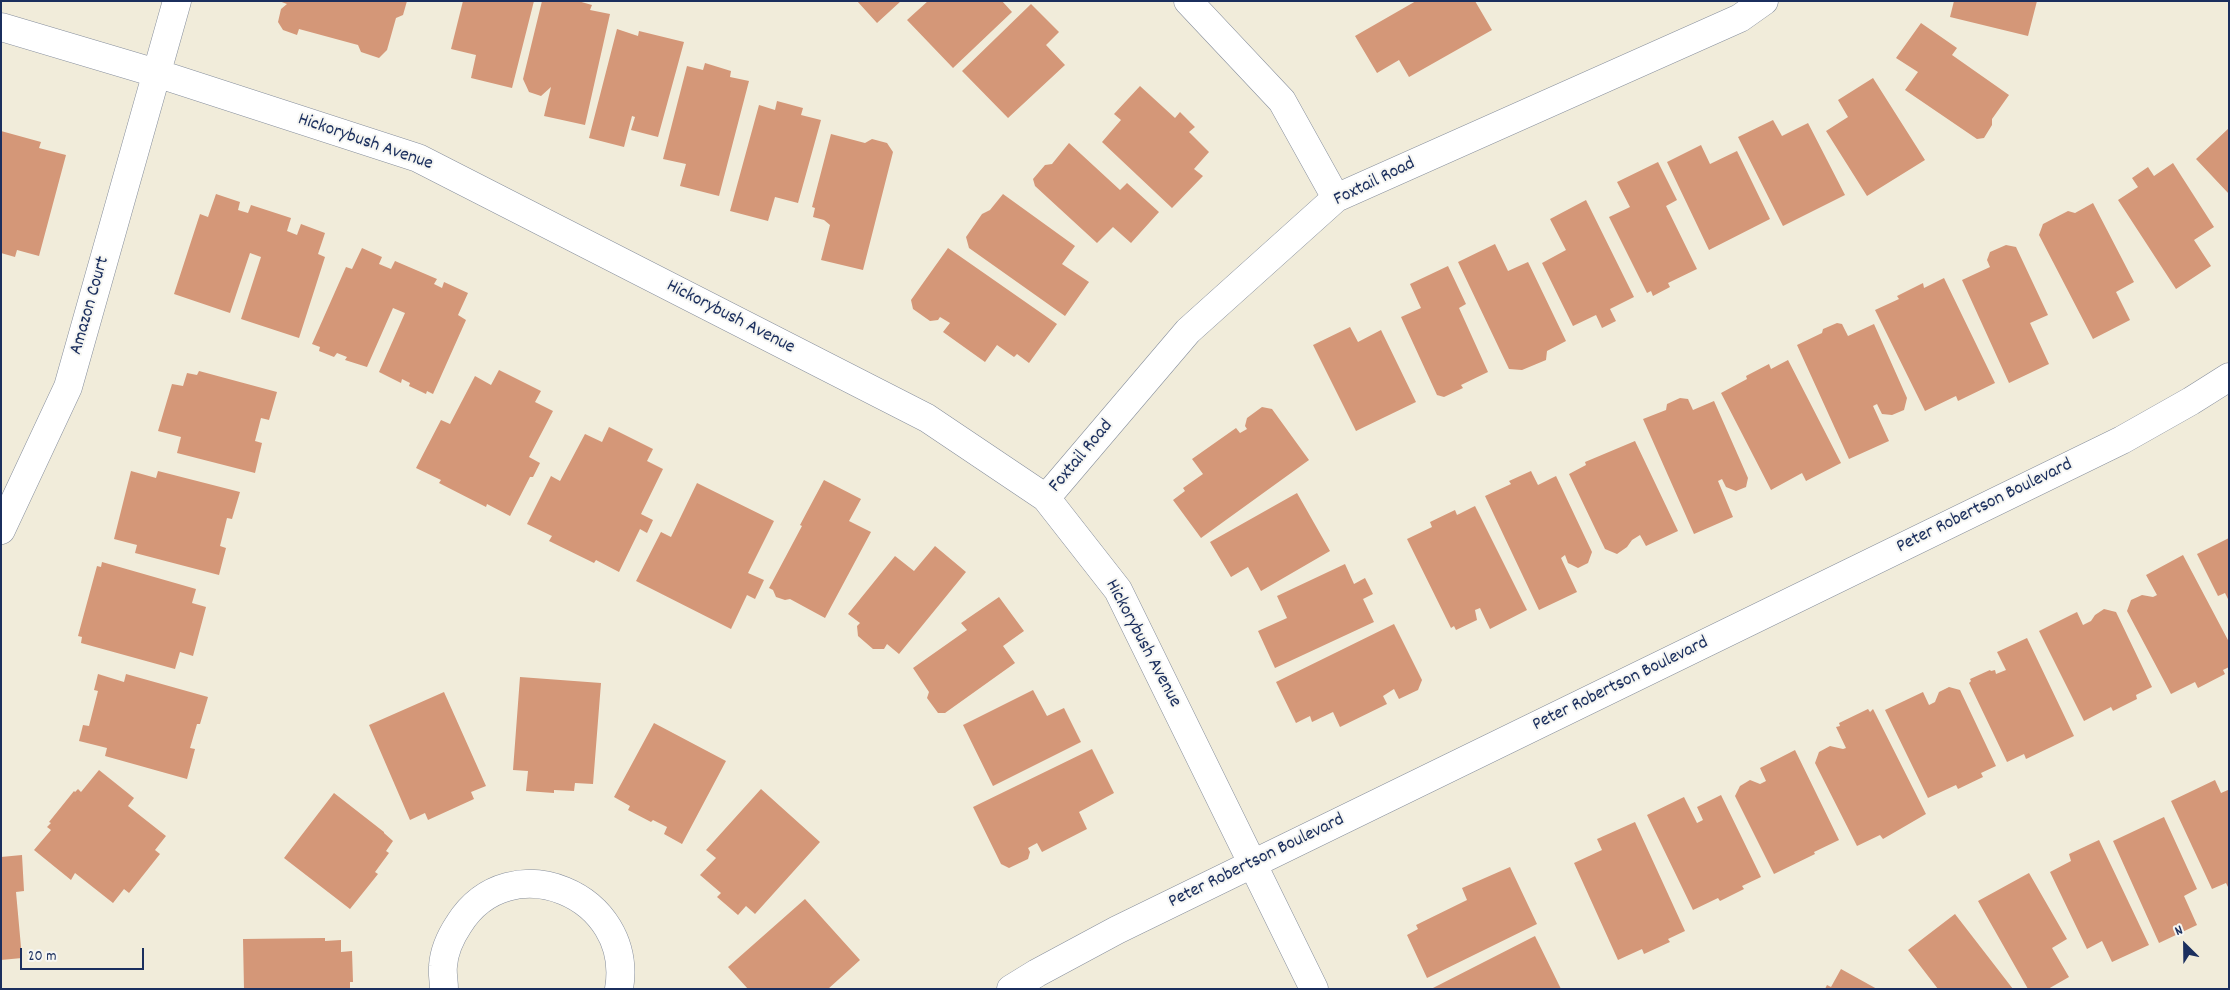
<!DOCTYPE html>
<style>
body{margin:0}
#map{position:relative;width:2230px;height:990px;overflow:hidden;background:#f1ecda;font-family:Dekko,sans-serif}
canvas{display:block}
.frame{position:absolute;inset:0;border:2px solid #1b2f5e;pointer-events:none}
.north{position:absolute;left:2160px;top:920px;width:50px;height:50px;-webkit-text-stroke:4px #f6f6f2;paint-order:stroke;rotate:337deg;font-size:14px;font-weight:700;line-height:20px;text-align:center;color:#1b2f5e}
.north::after{content:'';display:block;margin:auto;width:18px;height:22px;background:#1b2f5e;clip-path:polygon(50% 0,100% 100%,50% 72%,0 100%)}
.scale{position:absolute;left:20px;top:948px;width:124px;height:22px;box-sizing:border-box;border:2px solid #1b2f5e;border-top:0;padding-left:6px;font-size:15px;line-height:18px;white-space:nowrap;color:#1b2f5e;-webkit-text-stroke:4px #f6f6f2;paint-order:stroke}
</style>
<div id="map">
<canvas width="2230" height="990"></canvas>
<div class="frame"></div>
<div class="north">N</div>
<div class="scale">20 m</div>
</div>
<script>
const context = document.querySelector('canvas').getContext('2d');
context.lineJoin = 'round';
function fillPath(path, color) { context.fillStyle = color; context.fill(path, 'evenodd'); }
function stroke(path, color, width, dash) { context.strokeStyle = color; context.lineWidth = width; context.lineCap = dash ? 'butt' : 'round'; context.setLineDash(dash || []); context.stroke(path); }
function drawText(font, color, halo, rows, align = 'center') {
  context.font = font + ' Dekko,sans-serif'; context.lineWidth = 4; context.setLineDash([]); context.textBaseline = 'middle'; context.strokeStyle = halo; context.fillStyle = color; for (const [text, x, y, turn = 0] of rows) {
    context.save(); context.translate(x, y); context.rotate((+turn || 0) * Math.PI / 180); context.textAlign = isNaN(turn) ? turn : align; if (halo) context.strokeText(text, 0, 0); context.fillText(text, 0, 0); context.restore();
  }
}
const building = new Path2D(`
 M 279,1 L 407,1 L 403,15 L 396,18 L 387,50 L 379,58 L 361,52 L 358,45 L 299,29 L 297,35 L 283,30 L 278,22 L 281,9 L 287,4 Z
 M 463,1 L 534,1 L 512,88 L 471,78 L 476,55 L 451,49 Z
 M 542,1 L 578,1 L 592,5 L 590,10 L 610,14 L 585,125 L 544,116 L 551,87 L 541,96 L 529,92 L 523,79 Z
 M 857,1 L 901,1 L 877,23 Z
 M 928,1 L 1002,1 L 1012,12 L 953,68 L 907,20 Z
 M 1416,1 L 1475,1 L 1492,30 L 1409,77 L 1399,60 L 1377,73 L 1355,36 Z
 M 1954,1 L 2037,1 L 2028,36 L 1950,17 Z
 M 1031,4 L 1059,32 L 1046,45 L 1065,65 L 1008,118 L 962,71 Z
 M 1921,23 L 1957,48 L 1952,55 L 2009,95 L 1992,119 L 1992,125 L 1984,138 L 1977,139 L 1905,90 L 1918,72 L 1896,58 Z
 M 617,29 L 638,36 L 639,31 L 684,42 L 658,137 L 631,130 L 635,117 L 632,116 L 624,147 L 589,138 Z
 M 705,63 L 731,71 L 730,77 L 749,81 L 719,196 L 680,186 L 686,164 L 663,159 L 687,66 L 703,70 Z
 M 1873,78 L 1925,160 L 1867,196 L 1826,131 L 1848,117 L 1838,100 Z
 M 1140,86 L 1175,118 L 1180,112 L 1195,127 L 1189,132 L 1209,152 L 1194,169 L 1203,176 L 1172,208 L 1102,142 L 1121,120 L 1114,114 Z
 M 777,101 L 803,108 L 801,115 L 821,120 L 798,203 L 775,197 L 768,221 L 730,211 L 759,105 L 775,110 Z
 M 1773,120 L 1782,136 L 1808,123 L 1845,195 L 1783,226 L 1738,137 Z
 M 2229,128 L 2229,194 L 2196,159 Z
 M 1,131 L 41,142 L 39,148 L 66,155 L 39,256 L 17,250 L 15,257 L 1,253 Z
 M 831,134 L 865,143 L 872,139 L 887,143 L 893,152 L 863,270 L 821,260 L 830,225 L 824,220 L 813,217 L 815,208 L 812,207 Z
 M 1069,143 L 1120,190 L 1127,183 L 1159,212 L 1131,243 L 1113,227 L 1097,243 L 1035,186 L 1033,179 L 1045,165 L 1052,164 Z
 M 1701,145 L 1710,164 L 1737,151 L 1770,219 L 1709,250 L 1667,162 Z
 M 1658,162 L 1677,200 L 1666,206 L 1697,269 L 1668,283 L 1670,287 L 1653,296 L 1651,291 L 1647,293 L 1609,217 L 1630,207 L 1617,182 Z
 M 2173,163 L 2214,227 L 2194,240 L 2211,266 L 2176,289 L 2118,200 L 2138,187 L 2132,178 L 2148,167 L 2154,176 Z
 M 216,194 L 240,202 L 238,210 L 248,213 L 251,205 L 291,218 L 287,231 L 297,235 L 301,224 L 325,233 L 318,254 L 325,257 L 299,338 L 241,319 L 261,257 L 250,253 L 230,313 L 174,294 L 200,214 L 208,217 Z
 M 1003,194 L 1075,246 L 1062,264 L 1089,282 L 1065,316 L 969,248 L 966,237 L 982,214 L 990,210 Z
 M 1586,200 L 1634,297 L 1610,309 L 1616,321 L 1602,328 L 1596,315 L 1573,326 L 1542,263 L 1566,250 L 1550,219 Z
 M 2093,203 L 2134,282 L 2116,292 L 2130,320 L 2093,339 L 2039,235 L 2043,224 L 2068,211 L 2075,213 Z
 M 1495,244 L 1508,271 L 1528,262 L 1566,341 L 1547,351 L 1546,360 L 1522,370 L 1509,369 L 1458,262 Z
 M 2006,245 L 2016,247 L 2048,315 L 2030,323 L 2049,364 L 2009,383 L 1962,280 L 1990,267 L 1987,260 L 1990,252 Z
 M 362,248 L 382,257 L 379,264 L 391,269 L 395,261 L 437,279 L 434,284 L 442,288 L 444,282 L 468,293 L 458,315 L 466,320 L 433,394 L 427,391 L 426,394 L 409,386 L 410,383 L 402,379 L 401,383 L 379,372 L 405,313 L 393,308 L 367,367 L 345,360 L 347,357 L 337,353 L 334,357 L 319,351 L 320,347 L 312,344 L 346,267 L 352,269 Z
 M 948,248 L 1057,324 L 1029,363 L 1017,354 L 1014,357 L 997,345 L 985,362 L 943,332 L 950,323 L 940,317 L 938,320 L 930,321 L 913,309 L 911,300 Z
 M 1448,266 L 1466,304 L 1459,308 L 1488,372 L 1461,385 L 1463,388 L 1444,397 L 1437,395 L 1401,317 L 1421,308 L 1410,284 Z
 M 1944,278 L 1995,383 L 1958,401 L 1956,396 L 1925,411 L 1875,310 L 1899,299 L 1897,296 L 1923,283 L 1924,288 Z
 M 1837,323 L 1842,324 L 1848,336 L 1874,324 L 1907,398 L 1904,410 L 1892,415 L 1882,414 L 1877,404 L 1873,406 L 1889,441 L 1849,459 L 1797,345 L 1822,333 L 1823,329 Z
 M 1350,327 L 1358,342 L 1381,330 L 1416,402 L 1356,431 L 1313,345 Z
 M 1788,360 L 1841,463 L 1806,481 L 1802,473 L 1771,490 L 1721,393 L 1747,379 L 1746,376 L 1769,364 L 1771,369 Z
 M 499,370 L 541,391 L 535,402 L 553,411 L 529,457 L 540,463 L 533,477 L 530,477 L 510,516 L 487,504 L 486,507 L 439,483 L 441,480 L 416,468 L 441,420 L 450,424 L 475,376 L 491,385 Z
 M 199,371 L 277,392 L 269,420 L 261,418 L 255,441 L 262,443 L 255,473 L 177,453 L 181,437 L 158,431 L 172,384 L 183,386 L 187,373 L 197,375 Z
 M 1680,398 L 1688,399 L 1693,410 L 1714,401 L 1748,478 L 1746,487 L 1736,491 L 1726,487 L 1722,479 L 1718,481 L 1733,517 L 1694,534 L 1643,419 L 1666,410 L 1667,404 Z
 M 1262,407 L 1272,409 L 1309,460 L 1201,538 L 1173,500 L 1185,491 L 1183,488 L 1203,474 L 1192,459 L 1236,428 L 1240,433 L 1247,429 L 1245,426 L 1247,418 Z
 M 609,427 L 653,449 L 647,461 L 663,469 L 641,514 L 653,520 L 647,533 L 640,529 L 619,572 L 596,560 L 594,563 L 549,541 L 552,536 L 527,524 L 551,476 L 560,481 L 585,434 L 602,442 Z
 M 1635,441 L 1678,531 L 1646,546 L 1640,535 L 1632,540 L 1627,547 L 1617,554 L 1605,549 L 1569,474 L 1586,465 L 1585,462 Z
 M 131,471 L 156,478 L 158,471 L 240,492 L 232,519 L 227,518 L 220,546 L 226,548 L 219,575 L 135,553 L 137,545 L 114,539 Z
 M 1531,471 L 1538,485 L 1556,476 L 1592,552 L 1588,563 L 1578,568 L 1568,563 L 1565,555 L 1561,558 L 1577,592 L 1539,610 L 1485,496 L 1511,484 L 1509,481 Z
 M 824,480 L 861,499 L 849,521 L 871,532 L 825,618 L 790,599 L 785,600 L 776,597 L 773,590 L 769,588 L 802,526 L 800,525 Z
 M 697,483 L 774,521 L 748,573 L 764,580 L 755,599 L 747,595 L 731,629 L 636,581 L 661,532 L 671,537 Z
 M 1297,493 L 1330,551 L 1261,591 L 1248,567 L 1231,577 L 1210,542 Z
 M 1475,506 L 1527,610 L 1490,629 L 1480,608 L 1475,610 L 1477,620 L 1456,630 L 1454,626 L 1451,628 L 1407,539 L 1432,527 L 1430,522 L 1455,510 L 1457,515 Z
 M 2229,538 L 2229,601 L 2225,593 L 2218,596 L 2197,554 Z
 M 935,546 L 966,572 L 899,654 L 887,644 L 884,649 L 873,649 L 858,636 L 857,626 L 860,623 L 848,614 L 895,556 L 914,571 Z
 M 2183,555 L 2229,642 L 2229,667 L 2223,670 L 2225,674 L 2198,688 L 2195,682 L 2171,694 L 2127,611 L 2131,600 L 2142,595 L 2153,597 L 2157,595 L 2146,575 Z
 M 102,562 L 196,589 L 192,603 L 206,607 L 193,656 L 180,652 L 175,669 L 81,643 L 82,637 L 78,636 L 97,566 L 101,567 Z
 M 1345,564 L 1354,584 L 1365,578 L 1373,594 L 1363,599 L 1374,622 L 1275,668 L 1258,631 L 1287,618 L 1277,596 Z
 M 999,597 L 1024,631 L 1003,646 L 1015,663 L 945,713 L 938,713 L 927,698 L 929,692 L 913,668 L 967,630 L 961,623 Z
 M 2104,609 L 2116,612 L 2152,687 L 2136,695 L 2137,699 L 2113,711 L 2111,707 L 2084,721 L 2039,631 L 2077,612 L 2083,625 L 2091,621 L 2095,615 Z
 M 1394,624 L 1422,680 L 1418,690 L 1399,699 L 1394,689 L 1383,696 L 1387,704 L 1340,727 L 1333,712 L 1312,722 L 1310,716 L 1296,723 L 1276,682 Z
 M 2027,638 L 2074,736 L 2026,759 L 2024,754 L 2007,762 L 1969,683 L 1971,681 L 1970,679 L 1990,670 L 1991,671 L 1995,670 L 1996,674 L 2006,670 L 1997,652 Z
 M 98,674 L 124,682 L 126,674 L 208,697 L 200,724 L 197,724 L 190,748 L 195,749 L 187,779 L 105,756 L 107,748 L 79,741 L 83,725 L 89,726 L 98,691 L 94,690 Z
 M 520,677 L 601,683 L 593,784 L 575,783 L 574,791 L 554,790 L 554,793 L 526,791 L 528,771 L 513,770 Z
 M 1949,687 L 1960,690 L 1996,766 L 1981,773 L 1983,777 L 1958,789 L 1956,785 L 1928,798 L 1885,710 L 1923,692 L 1929,705 L 1935,702 L 1939,692 Z
 M 1033,690 L 1047,716 L 1064,708 L 1081,742 L 993,786 L 963,725 Z
 M 444,692 L 486,786 L 471,792 L 474,799 L 428,820 L 425,813 L 410,820 L 369,725 Z
 M 1868,709 L 1870,712 L 1873,709 L 1926,814 L 1883,839 L 1880,835 L 1857,846 L 1815,763 L 1819,752 L 1830,746 L 1843,749 L 1846,748 L 1836,727 L 1840,726 L 1839,723 Z
 M 654,723 L 726,761 L 682,844 L 664,834 L 667,827 L 653,820 L 651,822 L 628,810 L 630,806 L 614,797 Z
 M 1092,749 L 1114,793 L 1079,812 L 1087,829 L 1042,852 L 1037,843 L 1028,848 L 1030,852 L 1028,859 L 1009,868 L 1001,864 L 973,807 Z
 M 1795,750 L 1839,840 L 1814,852 L 1815,854 L 1774,874 L 1735,796 L 1740,786 L 1750,780 L 1760,784 L 1766,781 L 1760,768 Z
 M 99,770 L 134,798 L 128,806 L 166,836 L 155,850 L 160,854 L 129,893 L 124,889 L 113,903 L 75,873 L 71,880 L 34,850 L 51,830 L 47,827 L 51,823 L 49,822 L 74,791 L 75,792 L 78,789 L 81,792 Z
 M 2215,780 L 2221,793 L 2228,790 L 2229,792 L 2229,889 L 2226,883 L 2212,889 L 2171,801 Z
 M 761,789 L 820,842 L 755,914 L 746,906 L 738,915 L 717,897 L 721,893 L 700,875 L 716,858 L 706,850 Z
 M 334,793 L 384,832 L 384,833 L 393,841 L 386,851 L 389,853 L 375,872 L 378,874 L 350,909 L 284,858 Z
 M 1721,795 L 1761,877 L 1742,886 L 1744,889 L 1720,901 L 1718,898 L 1693,910 L 1647,815 L 1684,797 L 1697,823 L 1703,820 L 1697,807 Z
 M 2164,817 L 2197,889 L 2184,896 L 2197,925 L 2159,943 L 2113,841 Z
 M 1635,822 L 1685,931 L 1668,939 L 1670,942 L 1644,954 L 1642,949 L 1618,960 L 1574,863 L 1602,850 L 1597,839 Z
 M 2099,840 L 2149,945 L 2112,962 L 2102,941 L 2087,949 L 2050,872 L 2071,861 L 2069,854 Z
 M 22,855 L 24,891 L 16,892 L 22,958 L 1,960 L 1,857 Z
 M 1510,867 L 1537,924 L 1427,978 L 1407,935 L 1418,929 L 1416,925 L 1467,900 L 1462,888 Z
 M 2029,873 L 2067,939 L 2052,948 L 2069,977 L 2048,989 L 2028,989 L 1978,901 Z
 M 805,899 L 860,960 L 828,989 L 748,989 L 728,967 Z
 M 1955,914 L 2013,989 L 1938,989 L 1908,950 Z
 M 1535,936 L 1561,989 L 1431,989 Z
 M 325,938 L 325,941 L 341,940 L 341,952 L 352,951 L 353,982 L 350,982 L 350,989 L 244,989 L 243,939 Z
 M 1841,969 L 1877,989 L 1825,989 L 1827,985 L 1831,987 Z`);
const street = new Path2D(`
 M 1188,1 L 1282,101 L 1336,198
 M 1,27 L 156,73 L 418,158 L 927,418 L 1046,498 L 1118,590 L 1314,989
 M 1046,498 L 1188,331 L 1336,198 L 1740,18 L 1764,1
 M 1,530 L 68,387 L 177,1
 M 444,989 C 444,981 442,973 443,966 C 444,951 451,936 459,924 C 510,843 635,895 619,989`);
const secondary = new Path2D(`
 M 1011,989 L 1037,973 L 1117,930 L 2122,440 L 2191,401 L 2229,377`);
const streetNames = [
 ["Hickorybush Avenue",365,143,19],
 ["Foxtail Road",1375,183,-26],
 ["Amazon Court",91,306,-74],
 ["Hickorybush Avenue",730,318,27],
 ["Foxtail Road",1082,457,-50],
 ["Peter Robertson Boulevard",1985,507,-26],
 ["Hickorybush Avenue",1142,644,62],
 ["Peter Robertson Boulevard",1621,685,-26],
 ["Peter Robertson Boulevard",1257,862,-26]
];
fillPath(building, '#d49778');
stroke(street, '#868e9c', 29);
stroke(secondary, '#868e9c', 29);
stroke(street, '#fff', 28);
stroke(secondary, '#fff', 28);
drawText('19px', '#1b2f5e', '#f6f6f2', streetNames);
</script>
